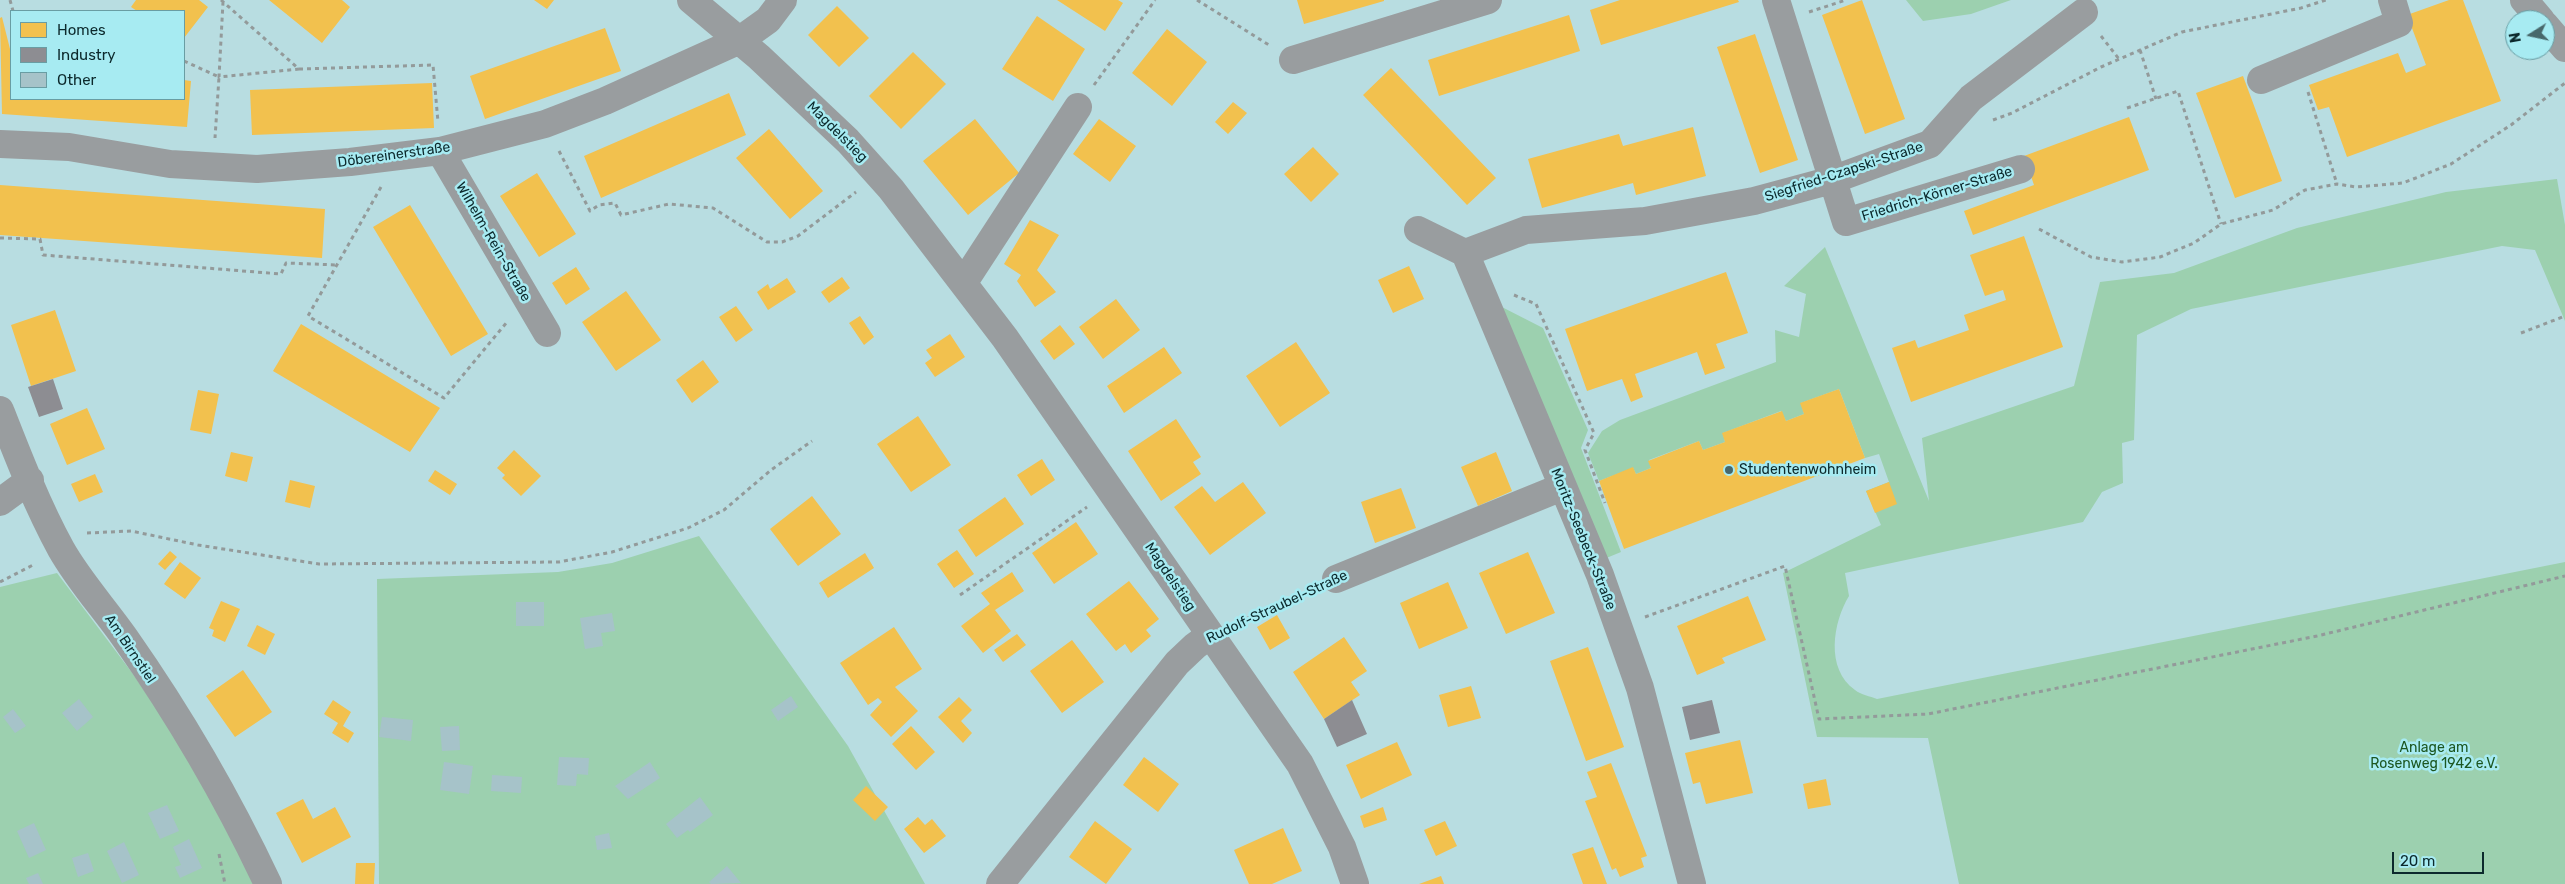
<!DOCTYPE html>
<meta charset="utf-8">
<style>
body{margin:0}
#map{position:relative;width:2565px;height:884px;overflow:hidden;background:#b8dde1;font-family:Rubik,sans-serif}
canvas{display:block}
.legend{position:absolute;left:10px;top:10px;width:175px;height:90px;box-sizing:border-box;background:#a7ebf2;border:1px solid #699da3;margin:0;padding:6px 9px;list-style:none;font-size:15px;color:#0c292c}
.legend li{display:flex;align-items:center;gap:10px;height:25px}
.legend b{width:25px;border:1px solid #699da3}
.north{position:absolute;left:2505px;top:10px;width:50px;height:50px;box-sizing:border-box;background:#a7ebf2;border:1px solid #699da3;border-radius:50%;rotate:260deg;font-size:14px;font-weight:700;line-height:20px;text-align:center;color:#0c292c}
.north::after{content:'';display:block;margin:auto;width:18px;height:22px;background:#48686b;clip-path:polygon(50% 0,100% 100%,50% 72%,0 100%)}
.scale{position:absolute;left:2392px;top:852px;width:92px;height:22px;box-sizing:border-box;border:2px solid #0c292c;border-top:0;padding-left:6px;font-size:15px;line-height:18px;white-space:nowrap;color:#0c292c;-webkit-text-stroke:4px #a7ebf2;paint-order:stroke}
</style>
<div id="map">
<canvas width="2565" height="884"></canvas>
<ul class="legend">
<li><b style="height:14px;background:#f2c14e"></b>Homes</li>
<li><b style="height:14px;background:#8d8d92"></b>Industry</li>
<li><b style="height:14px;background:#a6c3c9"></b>Other</li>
</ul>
<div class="north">N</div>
<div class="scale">20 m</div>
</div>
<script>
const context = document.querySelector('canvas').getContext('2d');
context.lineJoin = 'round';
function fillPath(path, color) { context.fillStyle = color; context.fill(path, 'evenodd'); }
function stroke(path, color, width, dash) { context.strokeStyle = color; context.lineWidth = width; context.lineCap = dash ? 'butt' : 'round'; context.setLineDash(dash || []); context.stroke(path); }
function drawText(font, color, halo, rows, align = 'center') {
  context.font = font + ' Rubik,sans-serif'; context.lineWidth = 5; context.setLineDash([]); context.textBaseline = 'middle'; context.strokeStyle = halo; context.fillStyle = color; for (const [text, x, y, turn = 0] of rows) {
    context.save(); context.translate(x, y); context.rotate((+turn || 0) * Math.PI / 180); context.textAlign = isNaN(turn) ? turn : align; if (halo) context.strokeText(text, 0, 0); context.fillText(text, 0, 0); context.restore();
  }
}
const green = new Path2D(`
 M 1906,0 L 2011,0 L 1971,14 L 1923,21 Z
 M 2557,179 L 2565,225 L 2565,321 L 2535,250 L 2502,246 L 2191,309 L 2137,335 L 2134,440 L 2122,443 L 2123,483 L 2102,492 L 2083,522 L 1845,573 L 1849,596 C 1833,622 1825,669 1855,690 C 1861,695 1870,696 1877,699 L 2565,562 L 2565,884 L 1959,884 L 1928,738 L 1817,737 L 1783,573 L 1881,525 L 1866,491 L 1889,482 L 1879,454 L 1865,458 L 1839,389 L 1801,403 L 1804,414 L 1786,421 L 1781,411 L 1723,433 L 1725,442 L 1703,450 L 1699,441 L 1649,460 L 1651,468 L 1636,474 L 1633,468 L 1599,481 L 1588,453 L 1602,431 L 1620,420 L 1776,362 L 1775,330 L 1799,337 L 1806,294 L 1784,286 L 1825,247 L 1929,501 L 1922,438 L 2074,386 L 2100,282 L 2174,273 L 2297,228 L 2446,192 Z
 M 1496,304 L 1543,328 L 1588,430 L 1581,448 L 1621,552 L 1604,559 Z
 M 699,536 L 848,746 L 925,884 L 379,884 L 377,579 L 558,572 L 612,563 Z
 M 57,573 L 133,674 L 215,795 L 260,884 L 0,884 L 0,587 Z`);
const homes = new Path2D(`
 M 136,0 L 199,0 L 208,7 L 184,38 L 184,11 L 137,11 L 131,7 Z
 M 269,0 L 342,0 L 350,7 L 322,43 Z
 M 534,0 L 554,0 L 547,9 Z
 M 1057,0 L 1118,0 L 1123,3 L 1105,31 Z
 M 1297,0 L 1384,0 L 1384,1 L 1304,24 Z
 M 1620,0 L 1738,0 L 1739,2 L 1601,45 L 1590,10 Z
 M 1862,0 L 1905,119 L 1865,134 L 1822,15 Z
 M 2449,0 L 2463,0 L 2501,101 L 2347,157 L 2329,107 L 2318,110 L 2309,85 L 2398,53 L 2406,73 L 2426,65 L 2407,15 Z
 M 837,6 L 869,38 L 839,67 L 808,35 Z
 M 1569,15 L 1580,51 L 1439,96 L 1428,60 Z
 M 1037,16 L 1085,49 L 1053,101 L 1002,69 Z
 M 2,17 L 11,53 L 11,99 L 184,99 L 184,80 L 191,81 L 187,127 L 2,114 L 0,18 Z
 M 605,28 L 621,71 L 485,119 L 470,76 Z
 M 1167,29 L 1207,62 L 1172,106 L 1132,73 Z
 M 1755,34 L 1798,160 L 1760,173 L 1717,47 Z
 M 913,52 L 946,84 L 901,129 L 869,96 Z
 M 1391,68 L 1496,178 L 1467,205 L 1363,95 Z
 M 2243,76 L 2282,181 L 2235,198 L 2196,93 Z
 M 432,83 L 434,128 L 252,135 L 250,90 Z
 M 729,93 L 746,135 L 601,198 L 584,156 Z
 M 1233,102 L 1247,113 L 1228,134 L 1215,122 Z
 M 2129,117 L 2149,170 L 1973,235 L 1964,211 L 2034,185 L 2024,156 Z
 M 975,119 L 1019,173 L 968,215 L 923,161 Z
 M 1099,119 L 1136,146 L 1110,182 L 1073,154 Z
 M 1693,127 L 1706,176 L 1636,195 L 1633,183 L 1542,208 L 1528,159 L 1619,134 L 1623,146 Z
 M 769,129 L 823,191 L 790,219 L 736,158 Z
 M 1313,147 L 1339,174 L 1311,202 L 1284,174 Z
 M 537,173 L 576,234 L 539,257 L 500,196 Z
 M 0,185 L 325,209 L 322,258 L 0,235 Z
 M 410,205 L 488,334 L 451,356 L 373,227 Z
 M 1030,220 L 1059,235 L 1037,270 L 1056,292 L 1035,307 L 1017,281 L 1021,275 L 1004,264 Z
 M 2024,236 L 2063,347 L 1911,402 L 1892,348 L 1915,340 L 1918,348 L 1969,330 L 1964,315 L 2006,300 L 2003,290 L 1985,296 L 1970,255 Z
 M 1409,266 L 1424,299 L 1393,313 L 1378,280 Z
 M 576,267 L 590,289 L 566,305 L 552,283 Z
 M 1726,272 L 1748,333 L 1716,344 L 1725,368 L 1705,375 L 1697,352 L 1635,374 L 1643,397 L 1631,402 L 1622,379 L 1587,391 L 1565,329 Z
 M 842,277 L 850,288 L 829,303 L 821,292 Z
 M 787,278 L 796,292 L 768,310 L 757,292 L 768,284 L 770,289 Z
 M 626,291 L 661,340 L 616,371 L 582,322 Z
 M 1116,299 L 1140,330 L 1103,359 L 1079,327 Z
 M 736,306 L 753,330 L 736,342 L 719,317 Z
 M 55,310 L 76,371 L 31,386 L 11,325 Z
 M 860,316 L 874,337 L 864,345 L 849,323 Z
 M 301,324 L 440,408 L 410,452 L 273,371 Z
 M 1060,325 L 1075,344 L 1054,360 L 1040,341 Z
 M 950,334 L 965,357 L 935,377 L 925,363 L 932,358 L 926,350 Z
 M 1296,342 L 1330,393 L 1280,427 L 1246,376 Z
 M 1164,347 L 1182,373 L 1124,413 L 1107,386 Z
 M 703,360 L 719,382 L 692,403 L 676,380 Z
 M 1839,389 L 1865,458 L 1624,549 L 1599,481 L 1633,467 L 1636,474 L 1651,468 L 1648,461 L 1699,441 L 1703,450 L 1725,442 L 1722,433 L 1782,411 L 1786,421 L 1804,414 L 1800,403 Z
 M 198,390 L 219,394 L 211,434 L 190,430 Z
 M 87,408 L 105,449 L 67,465 L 50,424 Z
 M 918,416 L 951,465 L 911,492 L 877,444 Z
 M 1176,419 L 1201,457 L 1193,462 L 1201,474 L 1161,501 L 1128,451 Z
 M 514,450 L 541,476 L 521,496 L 502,478 L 505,475 L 497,468 Z
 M 231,452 L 253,457 L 247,482 L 225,476 Z
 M 1496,452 L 1512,491 L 1478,506 L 1461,467 Z
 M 1042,459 L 1055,480 L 1031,496 L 1017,475 Z
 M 435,470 L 457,484 L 450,495 L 428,481 Z
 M 95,474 L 103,492 L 79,502 L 71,484 Z
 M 290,480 L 315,486 L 310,508 L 285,502 Z
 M 1243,482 L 1266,513 L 1210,555 L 1174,507 L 1202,486 L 1215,502 Z
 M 1889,482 L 1897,504 L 1875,513 L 1866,491 Z
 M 1401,488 L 1416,528 L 1375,543 L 1361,502 Z
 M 812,496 L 841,534 L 798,566 L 770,529 Z
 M 1005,497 L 1024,524 L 976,557 L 958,530 Z
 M 1076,522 L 1098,554 L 1054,584 L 1032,553 Z
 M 957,550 L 974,574 L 954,588 L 937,564 Z
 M 170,551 L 177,557 L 165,570 L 158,564 Z
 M 1528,552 L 1555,613 L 1506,634 L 1479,573 Z
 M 865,553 L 874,568 L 828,598 L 819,583 Z
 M 180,562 L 201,578 L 185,599 L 164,584 Z
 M 1012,572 L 1024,591 L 995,610 L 1011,631 L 983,653 L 961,626 L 990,604 L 981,593 Z
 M 1129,581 L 1159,619 L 1146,630 L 1151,636 L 1131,653 L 1125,644 L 1116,651 L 1086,614 Z
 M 1448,582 L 1468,628 L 1419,649 L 1400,603 Z
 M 1748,596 L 1766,640 L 1722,658 L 1725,663 L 1697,675 L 1677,626 Z
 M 221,601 L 240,609 L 225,642 L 212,636 L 214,630 L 209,628 Z
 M 1277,615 L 1290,638 L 1270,650 L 1257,627 Z
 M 257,625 L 275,634 L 265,655 L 247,646 Z
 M 894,627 L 922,669 L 895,687 L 918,711 L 891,737 L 870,715 L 882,702 L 878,698 L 868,705 L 840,663 Z
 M 1017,634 L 1026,645 L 1003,662 L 994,650 Z
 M 1344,637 L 1367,671 L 1351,682 L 1360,695 L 1324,719 L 1293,672 Z
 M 1072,640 L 1104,682 L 1062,713 L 1030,671 Z
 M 1588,647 L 1624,747 L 1586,761 L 1550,661 Z
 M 243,670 L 272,712 L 235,737 L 206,696 Z
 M 1471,686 L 1481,718 L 1448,727 L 1439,695 Z
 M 959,697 L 972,710 L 961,721 L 972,733 L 963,743 L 938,717 Z
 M 333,700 L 351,712 L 343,726 L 354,733 L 348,743 L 332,733 L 338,723 L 324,714 Z
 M 911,726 L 935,752 L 916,770 L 892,744 Z
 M 1740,740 L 1753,793 L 1706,804 L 1700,782 L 1693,784 L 1685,753 Z
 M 1397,742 L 1412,775 L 1361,799 L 1346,765 Z
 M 1144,757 L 1179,784 L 1158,812 L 1123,785 Z
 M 1611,763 L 1647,856 L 1641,858 L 1644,867 L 1620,877 L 1616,868 L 1612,870 L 1585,801 L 1597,797 L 1587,772 Z
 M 1826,779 L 1831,805 L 1808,809 L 1803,784 Z
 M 866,786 L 888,807 L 875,821 L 853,800 Z
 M 303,799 L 313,819 L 335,807 L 351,837 L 302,863 L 276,813 Z
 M 1383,807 L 1387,820 L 1364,828 L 1360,816 Z
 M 918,817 L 925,825 L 932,819 L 946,836 L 924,853 L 904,829 Z
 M 1095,821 L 1132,849 L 1106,884 L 1069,857 Z
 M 1445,821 L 1457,846 L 1436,856 L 1424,830 Z
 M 1283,828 L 1302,871 L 1272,884 L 1249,884 L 1234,850 Z
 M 1593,847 L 1607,884 L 1583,884 L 1572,854 Z
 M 356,863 L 375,863 L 374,884 L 355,884 Z
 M 1441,876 L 1444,884 L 1419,884 Z`);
const industry = new Path2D(`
 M 53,379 L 63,409 L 39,417 L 28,387 Z
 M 1352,700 L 1367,734 L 1337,747 L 1324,719 Z
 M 1712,700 L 1720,733 L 1690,740 L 1682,707 Z`);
const building = new Path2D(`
 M 516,602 L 544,602 L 544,626 L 516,626 Z
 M 612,613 L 615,631 L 601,633 L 603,646 L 585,649 L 580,618 Z
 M 791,696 L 798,707 L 778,721 L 771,710 Z
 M 79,699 L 93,717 L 77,731 L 62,713 Z
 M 13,709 L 26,726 L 15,733 L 3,717 Z
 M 382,717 L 413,720 L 411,741 L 379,737 Z
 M 459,726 L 460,750 L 442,751 L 440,727 Z
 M 559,757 L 589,758 L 588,775 L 577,774 L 576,786 L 557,785 Z
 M 444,762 L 473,766 L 469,794 L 440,790 Z
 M 650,762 L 660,778 L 628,799 L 615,786 Z
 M 492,775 L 522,777 L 521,793 L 491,791 Z
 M 700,797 L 713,815 L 690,832 L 688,830 L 677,838 L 666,824 Z
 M 167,805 L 179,831 L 160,839 L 148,813 Z
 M 34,823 L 46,850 L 29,858 L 17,831 Z
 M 609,833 L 612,848 L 597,850 L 595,836 Z
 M 189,839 L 202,868 L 180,878 L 175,867 L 181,865 L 173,847 Z
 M 124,842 L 139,875 L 122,883 L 107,851 Z
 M 88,853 L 94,871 L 78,877 L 72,858 Z
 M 727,866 L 741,883 L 711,884 L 709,882 Z
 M 38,873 L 43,884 L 29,884 L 26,878 Z`);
const path = new Path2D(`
 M 10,0 L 13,11
 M 221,0 L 299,69 L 219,77 L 223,2
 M 1197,0 L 1269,45
 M 1809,12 L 1846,0
 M 2101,36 L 2119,59
 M 2140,50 L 2156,99
 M 184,61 L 219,77 L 215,138
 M 299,69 L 433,65 L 438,122
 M 1094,85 L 1155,0
 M 2308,92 L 2337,184
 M 2127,108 L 2178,91 L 2221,224
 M 1993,120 L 2012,113 L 2101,67 L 2182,32 L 2301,8 L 2326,0
 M 559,151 L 590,211 L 599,205 L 615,203 L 621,215 L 669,204 L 713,208 L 767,242 L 782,242 L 798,236 L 856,192
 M 381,187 L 308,316 L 444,398 L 507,322
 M 2039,229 L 2091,257 L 2122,262 L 2160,257 L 2194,243 L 2221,224 L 2273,210 L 2305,190 L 2337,184 L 2356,187 L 2403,183 L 2451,164 L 2511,125 L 2565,83
 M 0,238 L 40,239 L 43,255 L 281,274 L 286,263 L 338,265
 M 1514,295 L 1536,304 L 1594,433 L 1585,450 L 1605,503
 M 2521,333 L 2565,316
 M 87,533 L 131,531 L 198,545 L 319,564 L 559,562 L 612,552 L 688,528 L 724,510 L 771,470 L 812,441
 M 0,582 L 35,564
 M 960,595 L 1087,507
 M 1645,617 L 1785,566 L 1819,719 L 1928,714 L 2317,636 L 2565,576
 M 1239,622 L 1310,590
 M 219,854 L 225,884`);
const minor = new Path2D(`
 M 691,0 L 759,57 L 848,141 L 891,189 L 1005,338 L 1300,764 L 1342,847 L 1355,884
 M 1776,0 L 1846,222 L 2021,169
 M 2524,0 L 2541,20
 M 2545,25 L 2565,48
 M 1293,60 L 1488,0
 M 2261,80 L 2399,23 L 2392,0
 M 0,144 L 69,147 L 170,164 L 257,169 L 350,162 L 440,151 L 545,124 L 605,101 L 740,40 L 768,20 L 783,0
 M 440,151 L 547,333
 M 1418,230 L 1465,253 L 1484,298 L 1600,575 L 1640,688 L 1692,884
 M 1465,253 L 1526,230 L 1645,221 L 1754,201 L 1832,180 L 1930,144 L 1971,98 L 2084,12
 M 964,282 L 1078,107
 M 0,410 C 18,456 37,505 61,549 C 79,581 104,608 125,638 C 179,715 228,799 268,884
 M 0,502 L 30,480
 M 1336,579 L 1562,487
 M 1000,884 L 1177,663 L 1195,646 L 1210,635`);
const markers = [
 [1729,470,5,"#48686b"]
];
const streetNames = [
 ["Magdelstieg",837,132,45],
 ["Döbereinerstraße",394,155,-8],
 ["Siegfried-Czapski-Straße",1844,172,-18],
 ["Friedrich-Körner-Straße",1937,194,-17],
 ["Wilhelm-Rein-Straße",493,242,60],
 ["Moritz-Seebeck-Straße",1583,539,68],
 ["Magdelstieg",1170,577,56],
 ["Rudolf-Straubel-Straße",1277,607,-25],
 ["Am Birnstiel",130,649,56]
];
const poiNames = [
 ["Studentenwohnheim",1739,470]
];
const parkNames = [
 ["Anlage am",2434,748],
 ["Rosenweg 1942 e.V.",2434,764]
];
fillPath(green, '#9cd0af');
fillPath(homes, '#f2c14e');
fillPath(industry, '#8d8d92');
fillPath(building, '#a6c3c9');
stroke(path, '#939a9a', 3, [4, 4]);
stroke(minor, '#999d9f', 28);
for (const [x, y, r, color] of markers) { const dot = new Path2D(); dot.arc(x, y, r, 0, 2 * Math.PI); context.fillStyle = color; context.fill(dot); stroke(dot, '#a7ebf2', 2); }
drawText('14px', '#0c292c', '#a7ebf2', streetNames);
drawText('14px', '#0c292c', '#a7ebf2', poiNames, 'left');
drawText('14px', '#1c5620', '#a7ebf2', parkNames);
</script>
